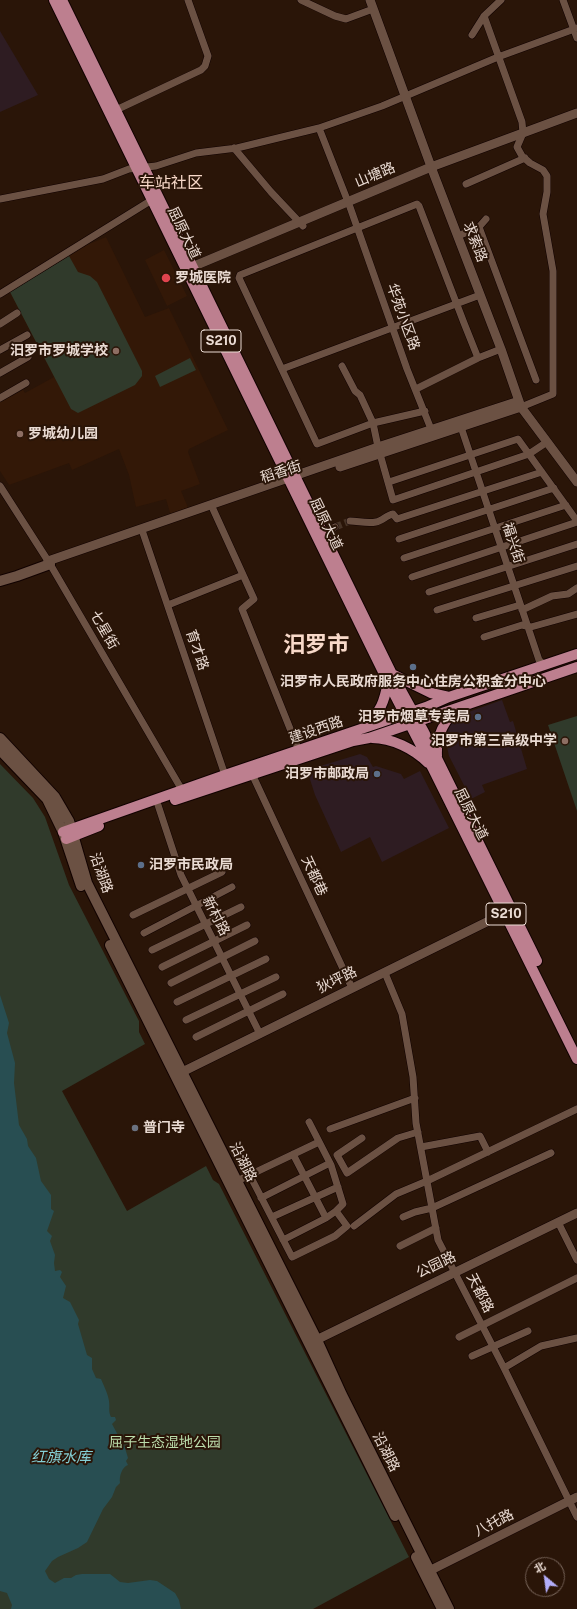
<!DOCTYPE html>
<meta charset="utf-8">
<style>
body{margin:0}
#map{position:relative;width:577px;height:1609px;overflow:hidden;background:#2a1508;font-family:"Public Sans","Noto Sans SC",sans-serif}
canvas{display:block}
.north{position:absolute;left:525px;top:1557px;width:40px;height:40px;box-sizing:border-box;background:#2a1508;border:1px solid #776459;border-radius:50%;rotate:331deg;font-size:11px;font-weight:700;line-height:16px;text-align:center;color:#eadbd3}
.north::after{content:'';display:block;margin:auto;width:14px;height:18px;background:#b2adf9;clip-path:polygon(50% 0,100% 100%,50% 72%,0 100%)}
</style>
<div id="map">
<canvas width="577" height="1609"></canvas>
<div class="north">北</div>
</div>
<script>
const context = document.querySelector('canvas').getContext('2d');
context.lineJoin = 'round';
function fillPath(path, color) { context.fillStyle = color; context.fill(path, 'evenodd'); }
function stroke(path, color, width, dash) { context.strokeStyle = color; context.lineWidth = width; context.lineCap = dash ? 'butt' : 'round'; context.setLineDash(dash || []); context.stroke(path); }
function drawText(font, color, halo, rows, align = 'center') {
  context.font = font + ' "Public Sans","Noto Sans SC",sans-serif'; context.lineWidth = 4; context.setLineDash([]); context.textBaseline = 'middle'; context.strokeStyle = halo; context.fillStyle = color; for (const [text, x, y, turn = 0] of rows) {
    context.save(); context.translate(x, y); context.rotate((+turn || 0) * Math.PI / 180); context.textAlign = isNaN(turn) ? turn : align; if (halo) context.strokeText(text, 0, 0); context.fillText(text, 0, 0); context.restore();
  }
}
const commercial = new Path2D(`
 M 0,31 L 38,95 L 0,112 Z
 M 502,700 L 510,722 L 513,721 L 527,769 L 482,785 L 485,792 L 471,799 L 449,756 L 445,738 L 452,721 L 460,715 Z
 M 360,754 L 367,757 L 373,767 L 376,766 L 401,774 L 404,779 L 420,771 L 449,828 L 382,862 L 370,837 L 341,852 L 315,795 L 307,770 Z`);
const built = new Path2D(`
 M 106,237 L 145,317 L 169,308 L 228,430 L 189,449 L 188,452 L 200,484 L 181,491 L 189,510 L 171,516 L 166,499 L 136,507 L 129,475 L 119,449 L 72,470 L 69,463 L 9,485 L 0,471 L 0,402 L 23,390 L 25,393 L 54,377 L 10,292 L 87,245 Z
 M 164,250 L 187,296 L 167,306 L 145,260 Z`);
const green = new Path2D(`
 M 69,256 L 78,272 L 90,276 L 97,282 L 142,371 L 142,376 L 135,385 L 78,413 L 71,409 L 10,292 Z
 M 190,358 L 196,370 L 160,387 L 155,376 Z
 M 577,716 L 577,811 L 548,725 Z
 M 0,764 L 33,798 L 45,817 L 69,885 L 139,1021 L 139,1032 L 145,1044 L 62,1091 L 127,1211 L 206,1166 L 213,1180 L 219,1184 L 409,1557 L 313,1609 L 0,1609 Z`);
const water = new Path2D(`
 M 0,995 L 9,1023 L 7,1033 L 15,1063 L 14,1083 L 19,1125 L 27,1139 L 28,1146 L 36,1158 L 41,1181 L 51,1195 L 51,1209 L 54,1211 L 47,1231 L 52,1236 L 50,1241 L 55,1255 L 54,1263 L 55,1271 L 60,1270 L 62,1272 L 60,1277 L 66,1286 L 63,1298 L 70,1302 L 79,1320 L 78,1324 L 87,1355 L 92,1358 L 92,1369 L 96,1378 L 101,1379 C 104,1386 108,1394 109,1401 C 110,1408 108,1411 111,1417 L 115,1417 L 116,1420 L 112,1424 L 125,1448 L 128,1458 L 126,1461 L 128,1465 C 122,1467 119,1476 120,1483 L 116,1487 L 112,1497 L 103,1509 L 87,1542 L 78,1548 L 58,1557 L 52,1561 L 45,1571 L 49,1579 L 55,1583 L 64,1578 L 71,1578 L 76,1575 L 82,1574 L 110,1574 L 120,1582 L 128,1583 L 150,1580 L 157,1581 L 175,1593 L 179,1600 L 181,1609 L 11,1609 L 12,1605 L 7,1593 L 0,1591 Z`);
const minorTunnel = new Path2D(`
 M 335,527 L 350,521`);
const minor = new Path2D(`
 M 301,0 L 335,16 L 346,19 L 373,9
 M 563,0 L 577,38
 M 484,16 L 522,122 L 523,133 L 517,147 L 522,156 L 530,163 L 543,170 L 547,176 L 547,192 L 543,214 L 553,271 L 553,394 L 521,407
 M 472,35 L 484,16 L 501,0
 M 116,110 L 201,70 L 205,66 L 208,56 L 188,0
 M 319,128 L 350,207 L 407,369 L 433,434
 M 234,148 L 271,192 L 303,226
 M 466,184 L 525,158
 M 0,199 L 103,179 L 129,169 L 156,166 L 196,153 L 237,148 L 319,128 L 382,106 L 498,57 L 577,28
 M 479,227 L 536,380
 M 458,236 L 479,227 L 486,219
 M 0,294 L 155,198
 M 0,324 L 17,313
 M 0,350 L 27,335
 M 342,366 L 355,391 L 360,395 L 373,423 L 378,447 L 393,500 L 529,454 L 547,442
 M 282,369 L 480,295
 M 0,373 L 28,357
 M 416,389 L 478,358 L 501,349
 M 0,398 L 26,383
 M 425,411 L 373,423 L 317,444 L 239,278 L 240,275 L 417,204 L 419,206 L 464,323 L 478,358
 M 461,427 L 539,660 L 544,665
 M 389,482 L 518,439 L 577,521
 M 0,486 L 50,564 L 182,790
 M 213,509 L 254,599 L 242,609 L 299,751
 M 350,521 C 358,521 367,524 376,522 C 382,521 387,515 393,514 L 397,519 L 542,472
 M 143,533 L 225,775
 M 324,533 L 335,527
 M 399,539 L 554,488
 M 404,558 L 566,505
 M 412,577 L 577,522
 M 429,592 L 577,544
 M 168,605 L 243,575
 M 437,610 L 577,566
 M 522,610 L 552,596 L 568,594 L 577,588
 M 476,618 L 520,605
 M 484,637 L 522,625 L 531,627 L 577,614
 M 252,774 L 352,988
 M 158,805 L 181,875 L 260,1034
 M 133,915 L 222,872
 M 144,933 L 232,887
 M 152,950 L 241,907
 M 162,967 L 247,925
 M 385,973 L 402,1014 L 413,1077 L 416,1123 L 438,1240 L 504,1368 L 577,1517
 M 171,983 L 255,941
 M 177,1002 L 266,959
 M 186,1020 L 276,977
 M 196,1037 L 283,994
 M 330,1129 L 415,1098
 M 362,1138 L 337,1155 L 347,1173 L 398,1138 L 418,1132
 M 421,1147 L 480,1136 L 488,1152
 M 293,1154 L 326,1218
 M 243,1162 L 292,1257 L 335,1236 L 347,1226 L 336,1211 L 343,1204 L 331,1165 L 309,1122
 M 237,1181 L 319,1142
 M 261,1198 L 330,1163
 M 272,1217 L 338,1187
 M 403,1217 L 415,1212 L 432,1208 L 551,1153
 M 558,1222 L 577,1260
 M 354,1226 L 396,1194 L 427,1181 L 577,1109
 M 283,1240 L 326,1218 L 336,1211
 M 400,1246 L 436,1228
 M 459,1337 L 577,1278
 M 472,1356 L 528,1331
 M 504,1368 L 541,1346 L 577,1338`);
const tertiary = new Path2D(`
 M 370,0 L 433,172 L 501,349 L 521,407 L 577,482
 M 187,269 L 431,167 L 577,113
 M 340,467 L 521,407
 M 48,561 L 378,447 L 519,401
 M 176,1075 L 511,910
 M 310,1343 L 577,1213
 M 425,1573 L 577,1497`);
const secondary = new Path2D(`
 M 0,581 L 17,576 L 50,564
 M 0,738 L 55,797 L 69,821 L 87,883 L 317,1340 L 342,1395 L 449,1609
 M 0,750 L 47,799 L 63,832 L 81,886
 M 110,945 L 395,1516
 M 416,1557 L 442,1609`);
const primary = new Path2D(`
 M 54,0 L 388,682 L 433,769 L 577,1059
 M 62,0 L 392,674 L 424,732 L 537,961
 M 392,674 L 431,693 L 449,697
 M 366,726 C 381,710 384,703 388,682
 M 372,738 C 392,738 414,749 428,763
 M 437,756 C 436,737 444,720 458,708
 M 175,800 L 353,741 L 369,738 L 577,667
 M 63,832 L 225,775 L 426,707 L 449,697 L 577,654
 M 66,839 L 99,826`);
const markers = [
 [166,278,5,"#e0444e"],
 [116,351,4,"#8d6e63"],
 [20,434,4,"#8d6e63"],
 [413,667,4,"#5c6f8a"],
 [478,717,4,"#5c6f8a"],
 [565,741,4,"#8d6e63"],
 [377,774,4,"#5c6f8a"],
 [141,865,4,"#5c6f8a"],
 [135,1128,4,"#6b7280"]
];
const shields = [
 [221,341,40],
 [506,914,40]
];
const shieldNames = [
 ["S210",221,341],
 ["S210",506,914]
];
const streetNames = [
 ["山塘路",375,175,-23],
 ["屈原大道",184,233,64],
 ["求索路",475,242,69],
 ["华苑小区路",403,317,70],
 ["稻香街",281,472,-18],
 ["屈原大道",326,524,64],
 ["福兴街",513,543,72],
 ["七星街",104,630,60],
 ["育才路",197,650,71],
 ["建设西路",316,730,-19],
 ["屈原大道",471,814,63],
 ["沿湖路",101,873,70],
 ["天都巷",314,876,65],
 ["新村路",216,916,63],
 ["狄坪路",337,980,-26],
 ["沿湖路",243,1162,63],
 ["公园路",436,1265,-26],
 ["天都路",480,1293,63],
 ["沿湖路",386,1452,63],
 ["八托路",494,1523,-27]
];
const poiNames = [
 ["罗城医院",175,278],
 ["汨罗市罗城学校",108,351,"right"],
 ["罗城幼儿园",28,434],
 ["汨罗市人民政府服务中心住房公积金分中心",413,682,"center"],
 ["汨罗市烟草专卖局",470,717,"right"],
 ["汨罗市第三高级中学",557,741,"right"],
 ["汨罗市邮政局",369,774,"right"],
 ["汨罗市民政局",149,865],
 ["普门寺",143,1128]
];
const parkNames = [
 ["屈子生态湿地公园",165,1443]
];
const waterNames = [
 ["红旗水库",61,1457]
];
const quarterNames = [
 ["车站社区",171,183]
];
const townNames = [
 ["汨罗市",316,645]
];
fillPath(commercial, '#2e1c22');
fillPath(built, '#331807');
fillPath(green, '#303a2b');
fillPath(water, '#284e52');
stroke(minorTunnel, '#473326', 7, [7, 3.5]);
stroke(minor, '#110200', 8);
stroke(tertiary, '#110200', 10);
stroke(secondary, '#110200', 12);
stroke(primary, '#110200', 12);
stroke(minor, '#6b5143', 7);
stroke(tertiary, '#6b5143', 9);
stroke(secondary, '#6b5143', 10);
stroke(primary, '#bd7f8f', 10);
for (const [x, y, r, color] of markers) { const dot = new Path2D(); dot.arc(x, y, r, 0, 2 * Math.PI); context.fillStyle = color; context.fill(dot); stroke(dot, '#2a1508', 1.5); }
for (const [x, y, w] of shields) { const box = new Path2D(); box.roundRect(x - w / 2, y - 11, w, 22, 3); context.fillStyle = '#2a1508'; context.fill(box); stroke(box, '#eadbd3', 1); }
drawText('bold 13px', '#eadbd3', null, shieldNames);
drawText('14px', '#eadbd3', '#2a1508', streetNames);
drawText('bold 14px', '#eadbd3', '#2a1508', poiNames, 'left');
drawText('14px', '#bbddac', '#2a1508', parkNames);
drawText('italic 15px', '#84cfd5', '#2a1508', waterNames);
drawText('16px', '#f8d9c9', '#2a1508', quarterNames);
drawText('bold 22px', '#f8d9c9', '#2a1508', townNames);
</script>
